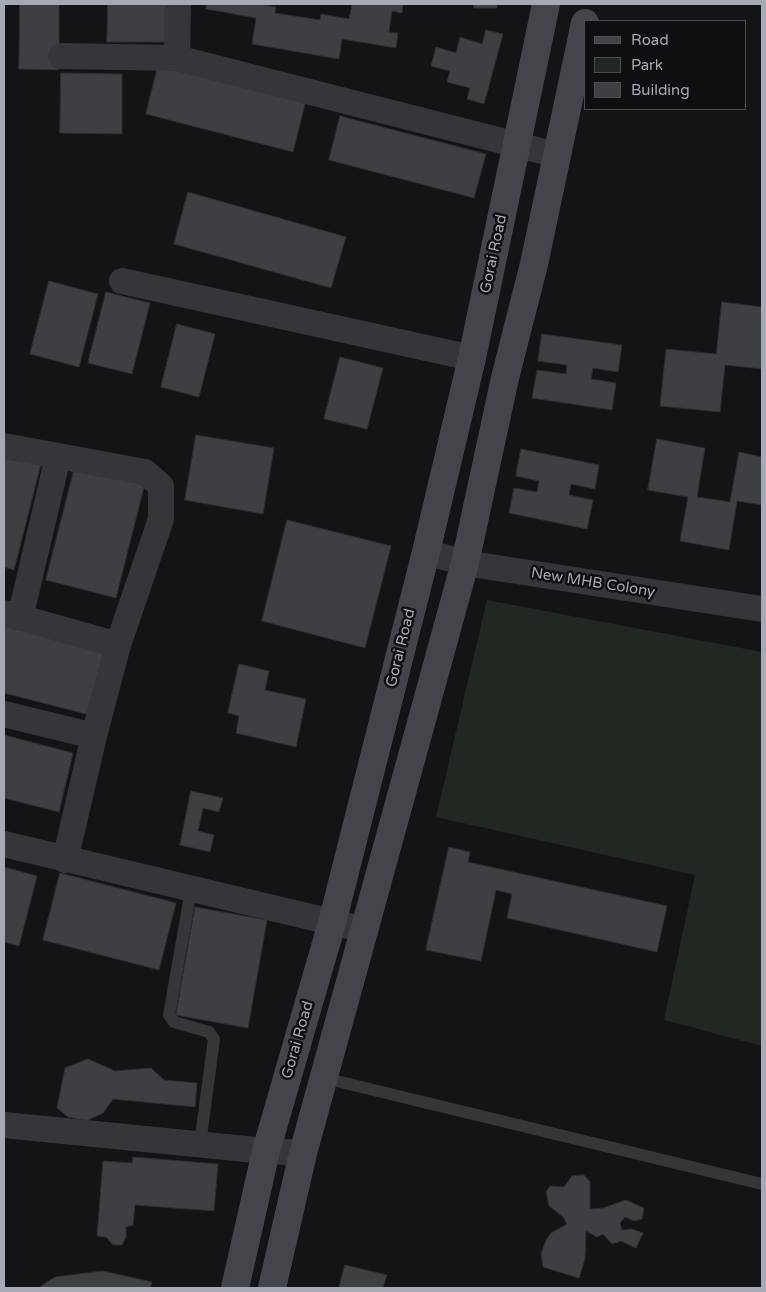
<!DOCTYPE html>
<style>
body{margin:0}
#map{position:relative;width:766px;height:1292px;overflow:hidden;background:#141416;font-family:"Varela Round",sans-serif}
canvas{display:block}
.frame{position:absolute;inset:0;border:5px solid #a6aab5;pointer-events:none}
.legend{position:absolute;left:584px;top:20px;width:162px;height:90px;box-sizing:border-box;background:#0f0f11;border:1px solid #4b4d53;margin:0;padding:6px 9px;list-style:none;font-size:15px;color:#a6aab5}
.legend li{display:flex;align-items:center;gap:10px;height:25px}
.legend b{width:25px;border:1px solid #4b4d53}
</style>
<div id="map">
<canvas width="766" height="1292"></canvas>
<div class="frame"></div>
<ul class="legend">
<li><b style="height:6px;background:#43454a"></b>Road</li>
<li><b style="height:14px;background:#202821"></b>Park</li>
<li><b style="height:14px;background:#3e3f43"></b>Building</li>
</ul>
</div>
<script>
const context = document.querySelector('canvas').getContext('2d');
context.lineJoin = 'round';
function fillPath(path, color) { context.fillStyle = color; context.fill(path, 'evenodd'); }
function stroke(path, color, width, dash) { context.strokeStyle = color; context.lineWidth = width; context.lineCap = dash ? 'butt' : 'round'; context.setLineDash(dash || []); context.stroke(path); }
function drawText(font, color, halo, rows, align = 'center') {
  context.font = font + ' "Varela Round",sans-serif'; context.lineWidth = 5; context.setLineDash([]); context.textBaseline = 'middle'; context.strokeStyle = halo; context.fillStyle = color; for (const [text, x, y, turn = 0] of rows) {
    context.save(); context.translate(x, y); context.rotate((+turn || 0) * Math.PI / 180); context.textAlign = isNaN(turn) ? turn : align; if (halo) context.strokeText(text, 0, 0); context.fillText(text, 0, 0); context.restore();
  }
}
const green = new Path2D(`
 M 487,600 L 762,652 L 762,1046 L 664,1020 L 695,875 L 436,817 Z`);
const building = new Path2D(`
 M 20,4 L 59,4 L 59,70 L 19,69 Z
 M 108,4 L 171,4 L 170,42 L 107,42 Z
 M 207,4 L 258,4 L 276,7 L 275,13 L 320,20 L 321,14 L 349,19 L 352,4 L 403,4 L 402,13 L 392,11 L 389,32 L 398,33 L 396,48 L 342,39 L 339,59 L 252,44 L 256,18 L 206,9 Z
 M 474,4 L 497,4 L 497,8 L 474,8 Z
 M 486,30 L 503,34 L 484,104 L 467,99 L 470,88 L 447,82 L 450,71 L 431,66 L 436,47 L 456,53 L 460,37 L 482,44 Z
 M 159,62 L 306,100 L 293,152 L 146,114 Z
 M 61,73 L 122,74 L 122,134 L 60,133 Z
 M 340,116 L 486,154 L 474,198 L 329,160 Z
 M 188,192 L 346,237 L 331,288 L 174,244 Z
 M 49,281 L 98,294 L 79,367 L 30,354 Z
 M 106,292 L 150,303 L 132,374 L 88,363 Z
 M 722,302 L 762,307 L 762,369 L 725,365 L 720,412 L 660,406 L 666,349 L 716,354 Z
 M 177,324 L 215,334 L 199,397 L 161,387 Z
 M 542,334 L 622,345 L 618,372 L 593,368 L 591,379 L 616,383 L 612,410 L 532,398 L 537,370 L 566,374 L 567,365 L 538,361 Z
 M 340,357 L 383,368 L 367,429 L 324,419 Z
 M 196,435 L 274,448 L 263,514 L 185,500 Z
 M 657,439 L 705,448 L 697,497 L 730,502 L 739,452 L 762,457 L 762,505 L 737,501 L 729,550 L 680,541 L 688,497 L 648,490 Z
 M 521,449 L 599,465 L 595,489 L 571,484 L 569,495 L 593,500 L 587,529 L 509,513 L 514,488 L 537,492 L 539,481 L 516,476 Z
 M 4,450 L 42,460 L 14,570 L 4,567 Z
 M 75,466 L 145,483 L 116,598 L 46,580 Z
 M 287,520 L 391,546 L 365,648 L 262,621 Z
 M 4,626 L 106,652 L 90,715 L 4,693 Z
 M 239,664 L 269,671 L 265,690 L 306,699 L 296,747 L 236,733 L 239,716 L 228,713 Z
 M 4,735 L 73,753 L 59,812 L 4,798 Z
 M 191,791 L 223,798 L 219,812 L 203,808 L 198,831 L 214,835 L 210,852 L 180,845 Z
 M 449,847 L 470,852 L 468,862 L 667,906 L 657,952 L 507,918 L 512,894 L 496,890 L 481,961 L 426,950 Z
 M 4,867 L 37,876 L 19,946 L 4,942 Z
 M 60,873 L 176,903 L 159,970 L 43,940 Z
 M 195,907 L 267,920 L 248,1028 L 176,1015 Z
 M 88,1059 L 115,1071 L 151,1068 L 164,1080 L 197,1083 L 195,1107 L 113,1099 L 103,1113 L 86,1121 L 68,1117 L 57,1108 L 65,1068 Z
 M 133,1157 L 218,1164 L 214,1211 L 135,1205 L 133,1225 L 126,1227 L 126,1237 L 122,1245 L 113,1245 L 106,1237 L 97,1236 L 103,1161 L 132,1163 Z
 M 584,1175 L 590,1182 L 590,1209 L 603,1208 L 626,1200 L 644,1208 L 642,1219 L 634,1221 L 625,1217 L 620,1223 L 622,1230 L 632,1229 L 643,1233 L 636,1248 L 621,1241 L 612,1244 L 603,1234 L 597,1237 L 586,1231 L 585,1259 L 579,1278 L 543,1267 L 541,1254 L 546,1240 L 551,1233 L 567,1224 L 563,1217 L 549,1206 L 546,1192 L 550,1186 L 564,1187 L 572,1176 Z
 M 345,1265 L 387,1275 L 383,1288 L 339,1288 Z
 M 103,1271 L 152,1282 L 150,1288 L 38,1288 L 55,1277 Z`);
const lane = new Path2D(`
 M 191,890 L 169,1015 L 174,1022 L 209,1032 L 214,1039 L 200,1144
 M 324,1078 L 762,1184`);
const street = new Path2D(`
 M 61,56 L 177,58 L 557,155
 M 177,58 L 178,4
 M 122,281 L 472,358
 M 4,446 L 145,472 L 161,486 L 161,519 L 118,645
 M 426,552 L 465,563 L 762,609
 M 4,613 L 118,645 L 94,736 L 65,860
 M 20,618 L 58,457
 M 4,714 L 94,736
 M 4,844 L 365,930
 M 4,1125 L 266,1151 L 303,1153`);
const secondary = new Path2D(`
 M 235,1288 L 266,1151 L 332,923 L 426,552 L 472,358 L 546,4
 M 272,1288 L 303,1153 L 465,563 L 505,378 L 534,264 L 585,23`);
const streetNames = [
 ["Gorai Road",494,254,-78],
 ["New MHB Colony",593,583,9],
 ["Gorai Road",401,648,-76],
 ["Gorai Road",298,1040,-74]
];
fillPath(green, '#202821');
fillPath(building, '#3e3f43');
stroke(building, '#2e2e32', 1);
stroke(lane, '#35363a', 12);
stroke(street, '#35363a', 26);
stroke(secondary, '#43454a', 28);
drawText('15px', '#a6aab5', '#0f0f11', streetNames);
</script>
